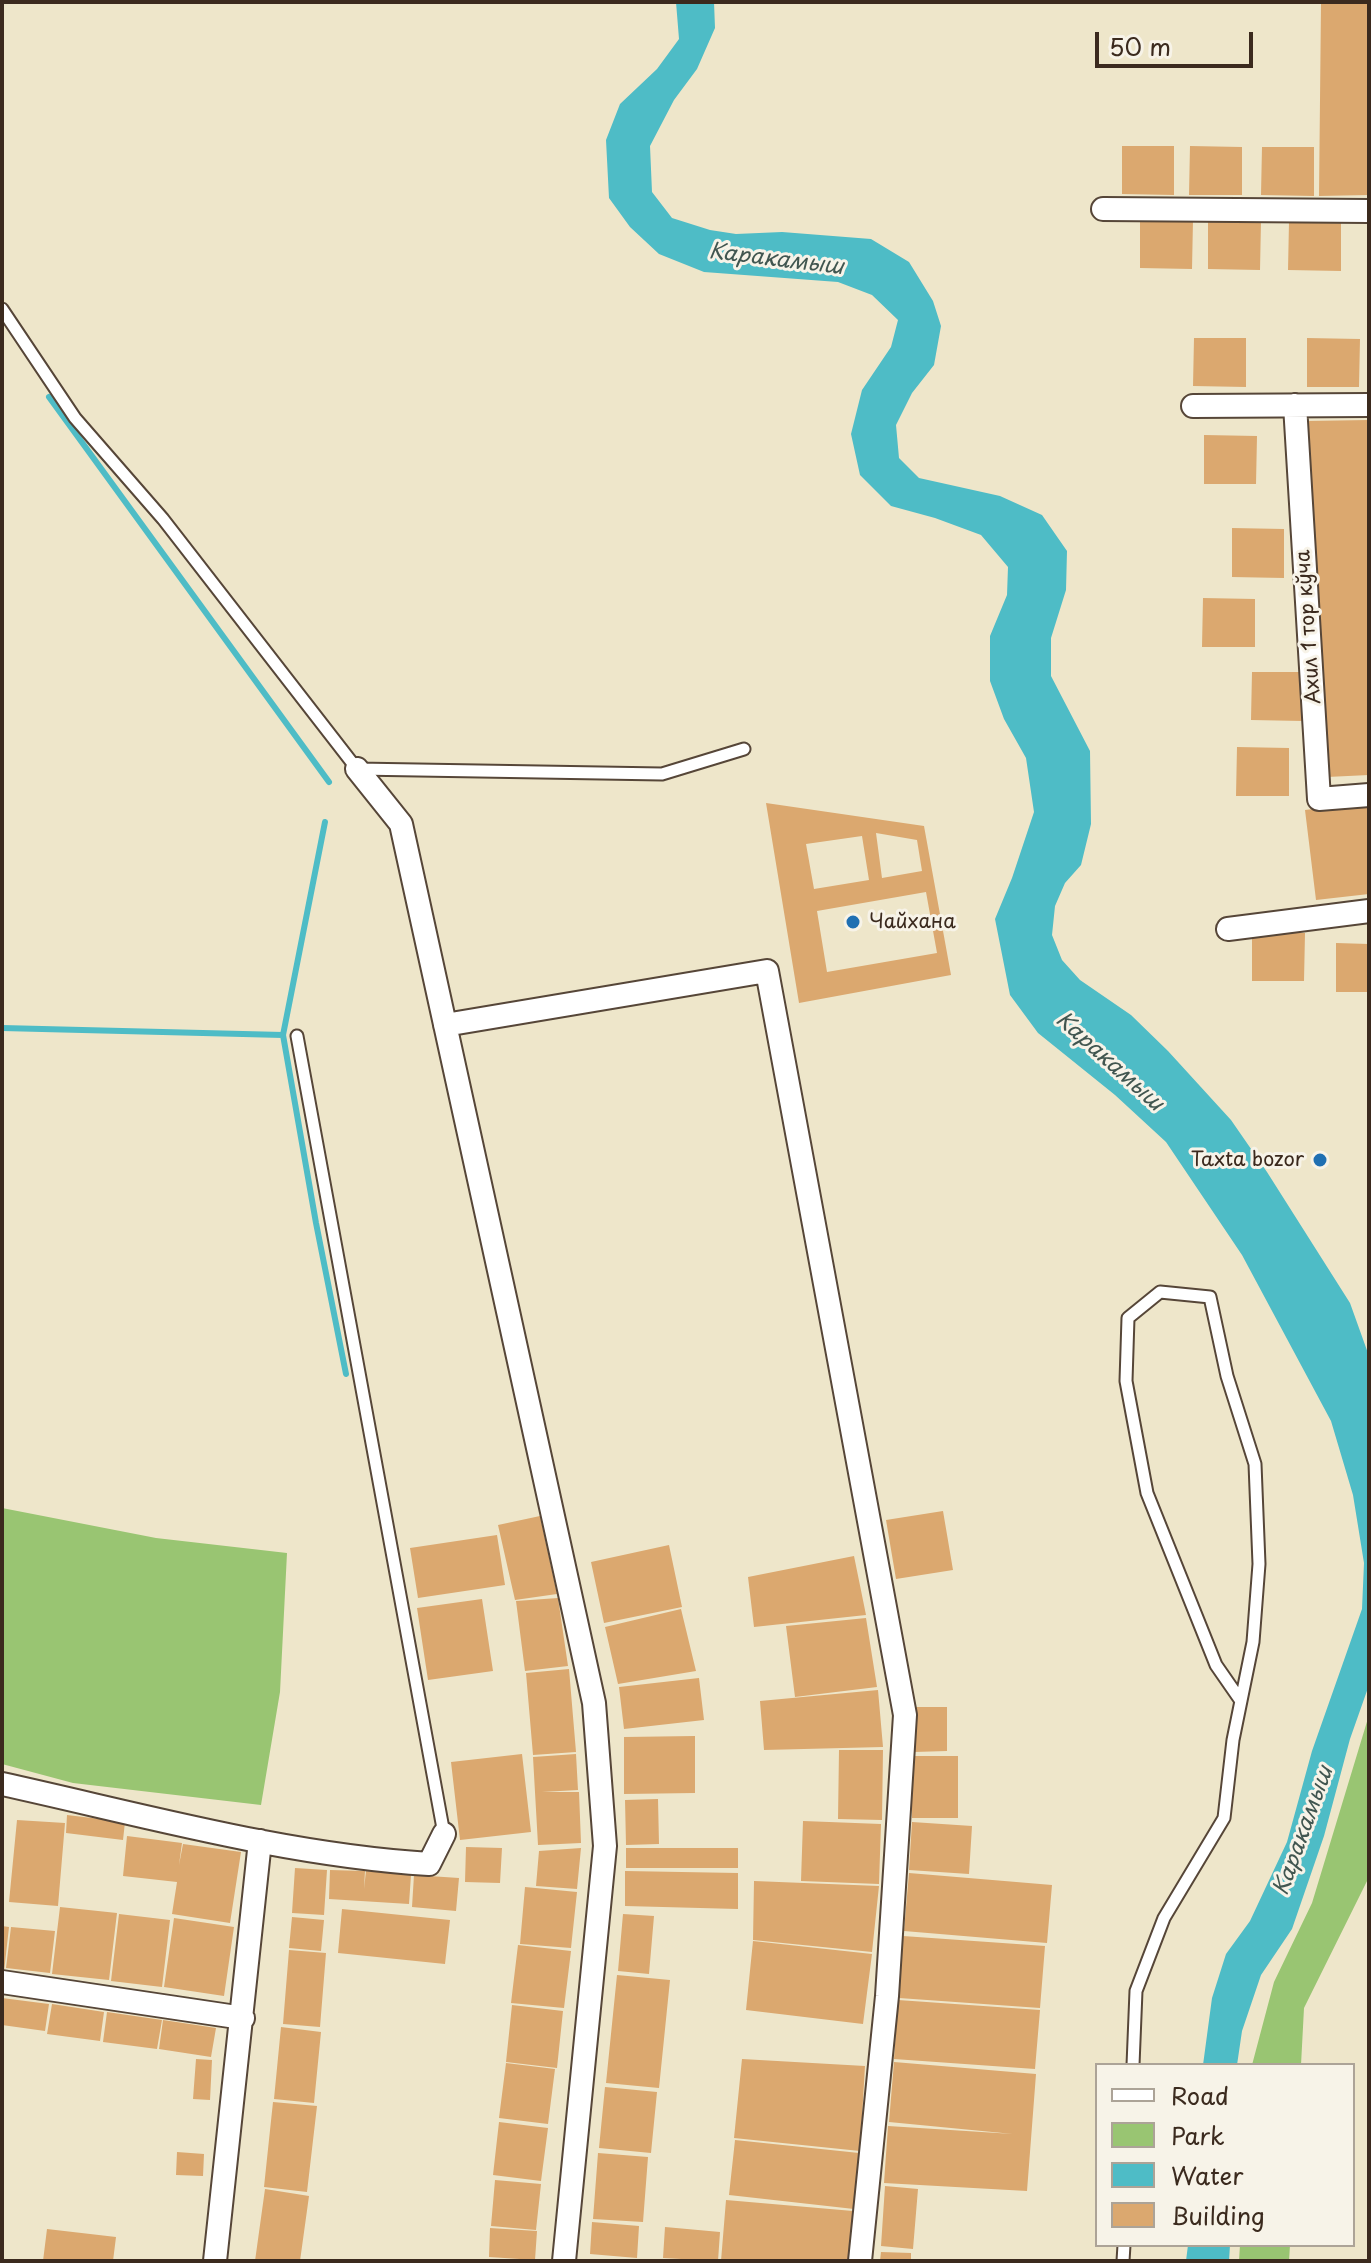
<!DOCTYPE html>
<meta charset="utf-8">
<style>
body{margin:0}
#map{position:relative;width:1371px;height:2263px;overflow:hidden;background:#eee6ca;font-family:"Playpen Sans",sans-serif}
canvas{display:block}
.frame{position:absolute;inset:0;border:4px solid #3b2a1e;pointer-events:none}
.legend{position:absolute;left:1095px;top:2063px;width:260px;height:184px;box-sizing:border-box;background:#f7f3e8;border:2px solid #aca397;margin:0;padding:10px 14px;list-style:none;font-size:24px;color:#3b2a1e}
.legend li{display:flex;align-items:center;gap:16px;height:40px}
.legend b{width:40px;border:2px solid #aca397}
.scale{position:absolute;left:1095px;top:32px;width:158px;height:36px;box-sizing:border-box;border:4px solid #3b2a1e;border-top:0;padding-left:10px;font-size:24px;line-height:28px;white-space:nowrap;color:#3b2a1e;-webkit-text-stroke:6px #f7f3e8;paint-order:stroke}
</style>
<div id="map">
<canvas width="1371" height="2263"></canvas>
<div class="frame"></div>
<ul class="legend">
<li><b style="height:10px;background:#fff"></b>Road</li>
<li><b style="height:22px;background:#99c572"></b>Park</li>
<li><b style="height:22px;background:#4ebcc6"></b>Water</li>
<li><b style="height:22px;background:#dba86f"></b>Building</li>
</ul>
<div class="scale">50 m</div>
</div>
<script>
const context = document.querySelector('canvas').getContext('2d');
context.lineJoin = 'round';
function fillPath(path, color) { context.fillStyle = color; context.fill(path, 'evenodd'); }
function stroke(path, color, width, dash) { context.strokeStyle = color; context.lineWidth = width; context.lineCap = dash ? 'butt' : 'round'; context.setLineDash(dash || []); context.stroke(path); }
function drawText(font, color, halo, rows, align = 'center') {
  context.font = font + ' "Playpen Sans",sans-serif'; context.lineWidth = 6; context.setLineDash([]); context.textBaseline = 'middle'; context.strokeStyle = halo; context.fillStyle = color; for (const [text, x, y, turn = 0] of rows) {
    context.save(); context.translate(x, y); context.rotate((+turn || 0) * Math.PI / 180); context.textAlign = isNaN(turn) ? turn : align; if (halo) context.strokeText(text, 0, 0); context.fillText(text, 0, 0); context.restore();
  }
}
const green = new Path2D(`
 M 2,1508 L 156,1538 L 287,1553 L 280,1692 L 261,1805 L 73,1783 L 2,1764 Z
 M 1369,1715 L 1369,1877 L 1304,2008 L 1301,2065 L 1252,2065 L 1274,1982 L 1312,1903 Z
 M 1240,2245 L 1290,2245 L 1289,2261 L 1239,2261 Z`);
const water = new Path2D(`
 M 676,2 L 714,2 L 715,28 L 697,69 L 674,100 L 650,146 L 652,192 L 672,218 L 710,230 L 736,234 L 782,232 L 871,239 L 909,262 L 933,301 L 941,326 L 934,365 L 912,393 L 896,425 L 899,458 L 919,478 L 1000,496 L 1042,515 L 1067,551 L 1066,590 L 1051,638 L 1051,676 L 1090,751 L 1091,824 L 1081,865 L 1065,883 L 1055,906 L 1052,935 L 1062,960 L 1080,980 L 1131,1015 L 1168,1051 L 1231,1120 L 1267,1172 L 1350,1303 L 1369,1356 L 1369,1685 L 1350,1739 L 1324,1836 L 1292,1929 L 1261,1975 L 1242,2031 L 1237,2065 L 1203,2065 L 1212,1998 L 1226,1954 L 1250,1921 L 1287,1842 L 1312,1751 L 1362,1609 L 1364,1563 L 1353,1495 L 1331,1421 L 1242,1255 L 1166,1142 L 1115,1095 L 1038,1033 L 1010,995 L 995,919 L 1012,878 L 1034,812 L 1026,758 L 1004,719 L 990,681 L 990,636 L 1007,595 L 1008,567 L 981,535 L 935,518 L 891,506 L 860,475 L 851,434 L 862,390 L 891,347 L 898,320 L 872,295 L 838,282 L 704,272 L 659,254 L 630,227 L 609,198 L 606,140 L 620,104 L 657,69 L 679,39 Z
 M 1188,2245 L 1230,2245 L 1229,2261 L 1186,2261 Z`);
const stream = new Path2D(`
 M 49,397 L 329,782
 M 325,822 L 283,1035 L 316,1223 L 346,1374
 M 2,1028 L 283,1035`);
const building = new Path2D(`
 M 1343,2 L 1369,2 L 1369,195 L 1319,196 L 1321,4 Z
 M 1122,146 L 1174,146 L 1174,195 L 1122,194 Z
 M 1190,146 L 1242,147 L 1242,195 L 1189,195 Z
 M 1262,147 L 1314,147 L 1314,196 L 1261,195 Z
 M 1140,220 L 1193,220 L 1192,269 L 1140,268 Z
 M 1208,220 L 1261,221 L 1260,270 L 1208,269 Z
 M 1289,222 L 1341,222 L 1341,271 L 1288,270 Z
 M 1194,338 L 1246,338 L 1246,387 L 1193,386 Z
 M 1307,338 L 1360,339 L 1359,387 L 1307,387 Z
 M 1369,420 L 1369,775 L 1327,777 L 1305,421 Z
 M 1204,435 L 1257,436 L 1256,484 L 1204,484 Z
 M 1232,528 L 1284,529 L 1284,578 L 1232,577 Z
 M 1203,598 L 1255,599 L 1255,647 L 1202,647 Z
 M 1252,672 L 1304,672 L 1303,721 L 1251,720 Z
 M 1237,747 L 1289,748 L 1289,796 L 1236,796 Z
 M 1369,802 L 1369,894 L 1316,900 L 1305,810 Z
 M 766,803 L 924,826 L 951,975 L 799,1003 ZM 876,833 L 917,840 L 922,871 L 882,878 ZM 862,836 L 869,880 L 814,889 L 806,844 ZM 926,892 L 937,953 L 827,972 L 817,911 Z
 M 1252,932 L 1305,933 L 1304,981 L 1252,981 Z
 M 1336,943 L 1369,944 L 1369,992 L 1336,992 Z
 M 943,1511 L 953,1570 L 896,1579 L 886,1520 Z
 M 540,1516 L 557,1594 L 515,1600 L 498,1525 Z
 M 497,1535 L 505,1585 L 418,1598 L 410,1548 Z
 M 669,1545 L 682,1607 L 604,1623 L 591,1562 Z
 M 854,1556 L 866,1615 L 754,1627 L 748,1577 Z
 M 558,1598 L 568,1666 L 525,1671 L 516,1601 Z
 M 482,1599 L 493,1671 L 428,1680 L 417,1608 Z
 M 681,1609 L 696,1671 L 618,1684 L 605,1627 Z
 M 866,1618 L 877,1687 L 795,1697 L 786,1626 Z
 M 569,1669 L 576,1752 L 533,1755 L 526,1673 Z
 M 699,1678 L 704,1720 L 624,1729 L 619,1687 Z
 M 878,1690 L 883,1747 L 764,1750 L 760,1701 Z
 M 913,1707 L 947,1707 L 947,1751 L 914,1752 Z
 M 695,1736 L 695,1793 L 624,1794 L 624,1737 Z
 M 839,1750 L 883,1750 L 882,1820 L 838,1819 Z
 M 522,1754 L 531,1832 L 460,1840 L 451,1762 Z
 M 576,1754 L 578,1790 L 542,1792 L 579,1792 L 581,1843 L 538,1845 L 533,1757 Z
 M 912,1756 L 958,1756 L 958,1818 L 912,1818 Z
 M 658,1799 L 659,1844 L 626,1845 L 625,1800 Z
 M 67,1815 L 125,1822 L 123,1840 L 66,1833 Z
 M 17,1820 L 65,1823 L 58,1906 L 9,1902 Z
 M 803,1821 L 881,1824 L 879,1884 L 801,1881 Z
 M 912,1822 L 972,1826 L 969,1874 L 909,1870 Z
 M 127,1836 L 182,1843 L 179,1865 L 183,1844 L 241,1852 L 230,1923 L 172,1914 L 177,1882 L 123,1876 Z
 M 466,1847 L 502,1848 L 500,1883 L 465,1882 Z
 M 581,1848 L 577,1889 L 536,1886 L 539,1851 Z
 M 626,1848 L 738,1848 L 738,1868 L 626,1868 Z
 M 295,1868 L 327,1870 L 324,1915 L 292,1913 Z
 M 330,1870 L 365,1871 L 364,1889 L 366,1871 L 411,1875 L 409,1904 L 329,1899 Z
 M 625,1871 L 738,1873 L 738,1909 L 625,1906 Z
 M 909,1873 L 1052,1885 L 1047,1943 L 904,1931 Z
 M 414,1875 L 459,1878 L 456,1911 L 412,1907 Z
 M 754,1881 L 879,1886 L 872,1952 L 753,1940 Z
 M 525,1887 L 577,1892 L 571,1948 L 520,1944 Z
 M 60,1907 L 117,1913 L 109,1980 L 52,1974 Z
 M 342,1909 L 450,1920 L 445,1964 L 338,1953 Z
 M 119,1914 L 170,1920 L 162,1987 L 111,1981 Z
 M 623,1914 L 654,1916 L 649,1974 L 618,1971 Z
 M 292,1917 L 324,1920 L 321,1951 L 289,1948 Z
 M 174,1918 L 234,1927 L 224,1996 L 164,1987 Z
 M 2,1926 L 9,1927 L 4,1972 L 2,1972 Z
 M 11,1927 L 55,1931 L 50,1973 L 6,1968 Z
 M 903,1936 L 1045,1946 L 1040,2008 L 899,1998 Z
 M 753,1941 L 872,1954 L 863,2024 L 746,2010 Z
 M 518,1945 L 571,1951 L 564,2008 L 511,2003 Z
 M 289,1950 L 326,1953 L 320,2027 L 283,2024 Z
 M 617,1975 L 670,1980 L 659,2088 L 606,2083 Z
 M 2,1998 L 49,2004 L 45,2031 L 2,2025 Z
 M 898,2000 L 1040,2010 L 1035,2069 L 894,2059 Z
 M 52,2004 L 104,2012 L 100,2041 L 47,2034 Z
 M 512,2005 L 563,2011 L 557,2068 L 506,2062 Z
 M 107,2012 L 162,2020 L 157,2049 L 103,2042 Z
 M 163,2020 L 216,2028 L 211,2057 L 159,2049 Z
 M 281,2027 L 321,2032 L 314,2103 L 274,2099 Z
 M 196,2059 L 212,2060 L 210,2100 L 193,2099 Z
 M 742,2059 L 865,2066 L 860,2151 L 734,2138 Z
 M 894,2062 L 1036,2074 L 1027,2191 L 884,2183 L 888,2126 L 1013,2134 L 889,2122 Z
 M 506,2063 L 555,2069 L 548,2124 L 499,2118 Z
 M 605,2087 L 657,2092 L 651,2153 L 599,2148 Z
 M 273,2102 L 317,2106 L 307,2192 L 264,2187 Z
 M 499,2122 L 548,2128 L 541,2181 L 493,2175 Z
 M 735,2140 L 859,2153 L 854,2209 L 729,2195 Z
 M 177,2152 L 204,2154 L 203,2176 L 176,2175 Z
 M 598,2153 L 648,2157 L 643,2222 L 593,2219 Z
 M 495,2180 L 541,2184 L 536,2230 L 491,2226 Z
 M 885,2186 L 918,2189 L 913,2249 L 881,2246 Z
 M 265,2189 L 309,2196 L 300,2261 L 255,2261 Z
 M 726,2200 L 853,2211 L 849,2261 L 721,2261 Z
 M 592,2222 L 639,2226 L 637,2258 L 590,2254 Z
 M 665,2227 L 720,2232 L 718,2261 L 663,2258 Z
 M 490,2228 L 537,2231 L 535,2260 L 489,2257 Z
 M 47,2229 L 116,2237 L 113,2261 L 43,2261 Z
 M 881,2252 L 911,2253 L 911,2261 L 880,2261 Z`);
const lane = new Path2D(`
 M 2,309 L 75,418 L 163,519 L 357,769 L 662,774 L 744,749
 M 297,1036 L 444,1834
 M 1133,2065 L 1136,1991 L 1164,1918 L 1224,1818 L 1233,1740 L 1253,1642 L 1259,1564 L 1255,1464 L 1227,1376 L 1210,1297 L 1160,1292 L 1128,1318 L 1126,1381 L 1147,1493 L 1216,1665 L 1241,1701
 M 1123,2261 L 1124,2245`);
const street = new Path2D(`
 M 1103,209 L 1369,211
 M 1295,405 L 1319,799 L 1369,795
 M 1193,406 L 1369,405
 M 357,769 L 401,824 L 594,1703 L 605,1846 L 564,2261
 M 1228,929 L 1369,911
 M 445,1025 L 767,971 L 905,1715 L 887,1996 L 860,2261
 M 2,1784 C 143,1815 285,1855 429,1864 L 444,1834
 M 2,1982 L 243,2018
 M 215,2261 L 260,1841`);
const markers = [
 [853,922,8,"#1f6fb2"],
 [1320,1160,8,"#1f6fb2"]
];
const streetNames = [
 ["Ахил 1 тор кўча",1309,627,-94]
];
const poiNames = [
 ["Чайхана",869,922],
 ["Taxta bozor",1304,1160,"right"]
];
const waterNames = [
 ["Каракамыш",776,260,7],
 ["Каракамыш",1109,1062,42],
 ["Каракамыш",1304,1831,-70]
];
fillPath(green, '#99c572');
fillPath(water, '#4ebcc6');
stroke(stream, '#4ebcc6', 6);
fillPath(building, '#dba86f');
stroke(lane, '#564638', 15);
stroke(street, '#564638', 26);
stroke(lane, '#fff', 11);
stroke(street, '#fff', 22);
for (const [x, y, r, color] of markers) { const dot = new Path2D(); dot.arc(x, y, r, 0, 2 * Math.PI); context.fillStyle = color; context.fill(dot); stroke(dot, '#f7f3e8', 3); }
drawText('20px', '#3b2a1e', '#f7f3e8', streetNames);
drawText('20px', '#3b2a1e', '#f7f3e8', poiNames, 'left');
drawText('italic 22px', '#415650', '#f7f3e8', waterNames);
</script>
